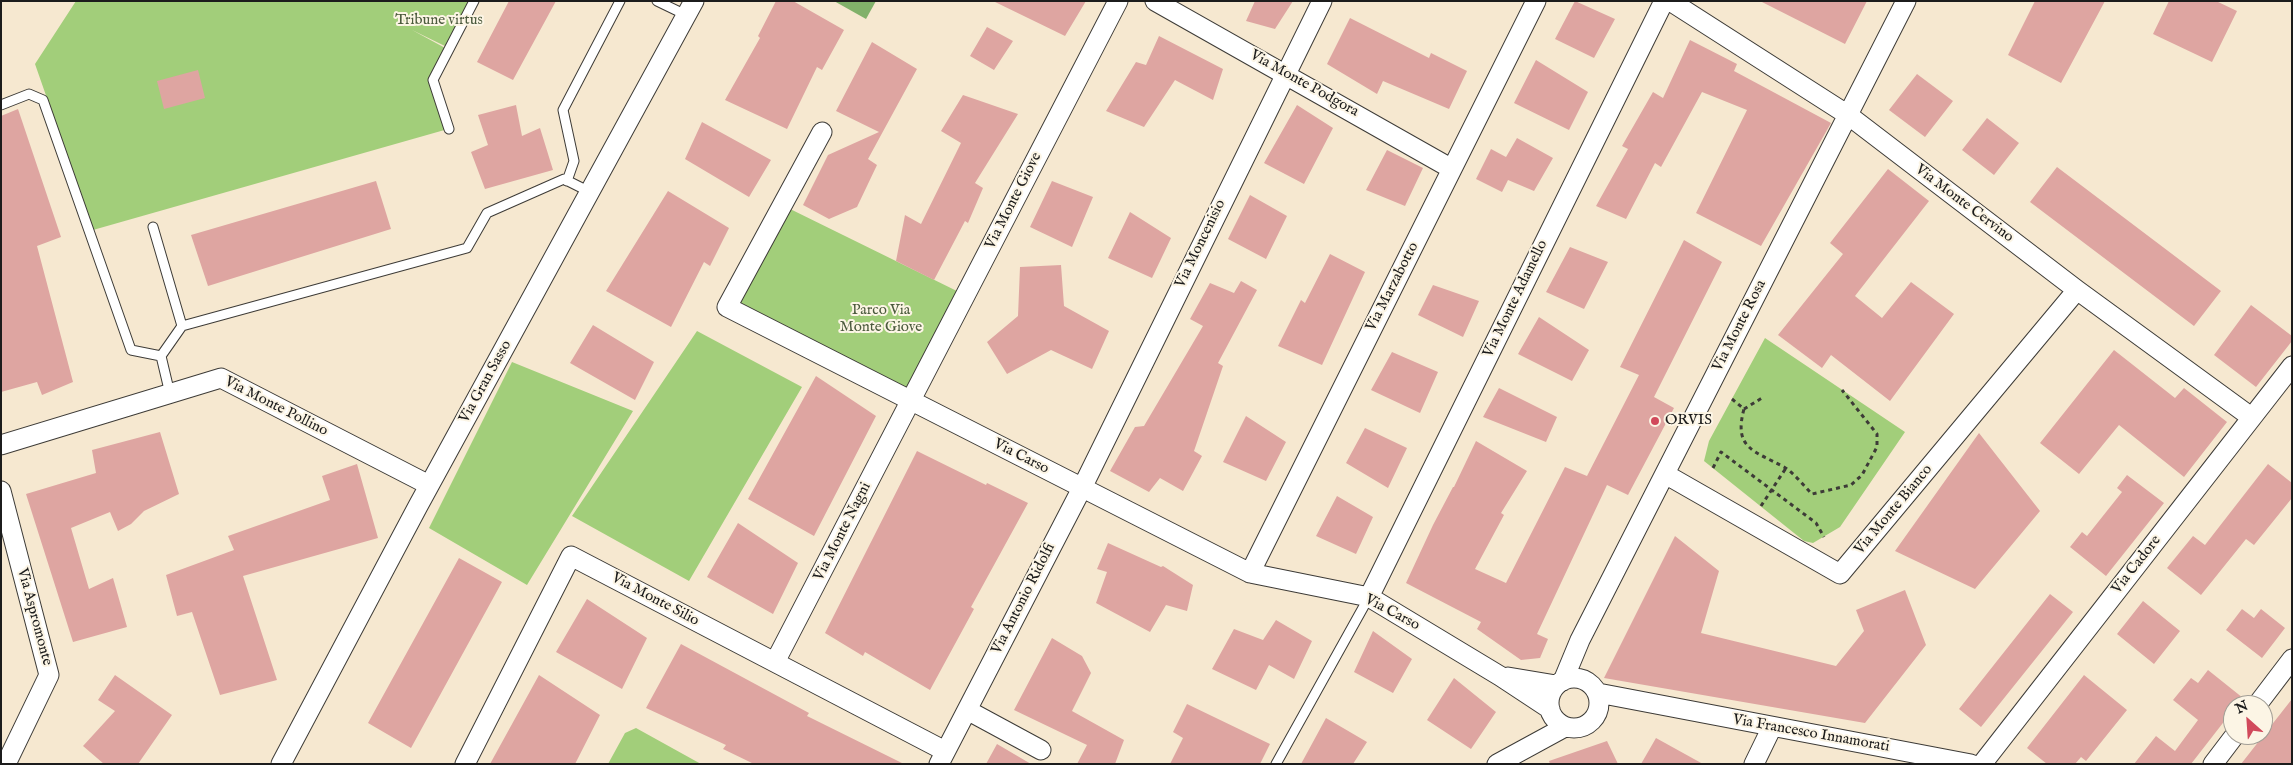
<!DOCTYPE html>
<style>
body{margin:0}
#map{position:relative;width:2293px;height:765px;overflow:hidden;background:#f6e8d0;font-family:"IM FELL English",serif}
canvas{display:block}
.frame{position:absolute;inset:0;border:2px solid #1c1c1c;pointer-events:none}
.north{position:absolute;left:2223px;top:695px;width:50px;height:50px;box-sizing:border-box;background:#fcf5e5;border:1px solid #a29e95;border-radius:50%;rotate:334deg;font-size:14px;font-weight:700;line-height:20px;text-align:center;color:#1c1c1c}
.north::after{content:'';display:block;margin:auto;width:18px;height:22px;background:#d1495b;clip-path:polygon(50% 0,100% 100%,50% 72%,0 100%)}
</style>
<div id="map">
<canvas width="2293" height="765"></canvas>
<div class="frame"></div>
<div class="north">N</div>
</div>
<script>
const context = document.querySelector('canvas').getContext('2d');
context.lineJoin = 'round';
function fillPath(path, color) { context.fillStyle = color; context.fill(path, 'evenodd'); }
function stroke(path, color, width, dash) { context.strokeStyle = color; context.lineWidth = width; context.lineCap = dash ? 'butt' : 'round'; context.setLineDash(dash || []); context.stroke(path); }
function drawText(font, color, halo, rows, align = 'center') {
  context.font = font + ' "IM FELL English",serif'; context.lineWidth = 4; context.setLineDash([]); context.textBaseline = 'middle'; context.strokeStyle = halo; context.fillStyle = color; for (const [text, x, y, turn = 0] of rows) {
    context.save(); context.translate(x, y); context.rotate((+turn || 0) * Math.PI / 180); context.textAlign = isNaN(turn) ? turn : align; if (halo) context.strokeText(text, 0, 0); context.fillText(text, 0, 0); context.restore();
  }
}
const green = new Path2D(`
 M 76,1 L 474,1 L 449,48 L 412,30 L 447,49 L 430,81 L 448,129 L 93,230 L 35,64 Z
 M 782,205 L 965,295 L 910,401 L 727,307 Z
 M 697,331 L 802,387 L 689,581 L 572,516 Z
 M 1765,338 L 1905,432 L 1840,527 L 1813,543 L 1804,541 L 1704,461 L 1709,441 Z
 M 512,362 L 633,411 L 527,585 L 429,528 Z
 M 636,728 L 701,764 L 608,764 L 625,733 Z`);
const forest = new Path2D(`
 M 834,1 L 876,1 L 866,19 Z`);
const building = new Path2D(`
 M 509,1 L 556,1 L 513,80 L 477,62 Z
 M 776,1 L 793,1 L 844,30 L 822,70 L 817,67 L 787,129 L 725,100 L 760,38 L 758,36 Z
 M 993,1 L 1086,1 L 1065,36 Z
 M 1255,1 L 1293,1 L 1275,29 L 1246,21 Z
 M 1575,1 L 1615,19 L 1594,58 L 1555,39 Z
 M 1760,1 L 1867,1 L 1845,44 Z
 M 2035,1 L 2105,1 L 2061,83 L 2008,55 Z
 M 2169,1 L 2216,1 L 2237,11 L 2212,62 L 2153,34 Z
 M 1350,18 L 1429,58 L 1431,53 L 1467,71 L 1449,109 L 1383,81 L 1377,94 L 1327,64 Z
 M 987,27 L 1013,41 L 994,70 L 970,56 Z
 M 1159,36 L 1223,69 L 1213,100 L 1175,80 L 1144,127 L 1106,111 L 1136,62 L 1146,65 Z
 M 1690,40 L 1737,64 L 1734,71 L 1831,123 L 1761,246 L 1696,213 L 1747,110 L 1702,92 L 1661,167 L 1655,163 L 1626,219 L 1596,206 L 1628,149 L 1622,146 L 1653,92 L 1663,98 Z
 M 872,42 L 917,69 L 868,159 L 877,165 L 857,207 L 829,219 L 803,205 L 828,155 L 879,132 L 836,111 Z
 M 1536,60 L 1588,92 L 1569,130 L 1514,103 Z
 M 198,70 L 205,98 L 164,109 L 157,81 Z
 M 1917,74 L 1953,101 L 1925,137 L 1889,110 Z
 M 963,95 L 1018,114 L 975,183 L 983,188 L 968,223 L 965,221 L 934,280 L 896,261 L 905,215 L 921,224 L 961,143 L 941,131 Z
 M 516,105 L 522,136 L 540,128 L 553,170 L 485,189 L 471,152 L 488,145 L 478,115 Z
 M 1297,105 L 1333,128 L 1304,184 L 1264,163 Z
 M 18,109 L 61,237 L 37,246 L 73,382 L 42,395 L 37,382 L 1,392 L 1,116 Z
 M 1987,118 L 2019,143 L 1994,175 L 1962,150 Z
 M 702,122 L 771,160 L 749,197 L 685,159 Z
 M 1517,138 L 1553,158 L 1534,191 L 1508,180 L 1502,192 L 1476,179 L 1491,149 L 1506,157 Z
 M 1387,150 L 1423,168 L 1405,206 L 1366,190 Z
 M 2057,167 L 2221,291 L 2194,326 L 2030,202 Z
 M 1888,169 L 1929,201 L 1855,296 L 1882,318 L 1911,282 L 1954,314 L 1890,401 L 1831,355 L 1822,368 L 1778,335 L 1843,254 L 1830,243 Z
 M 376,181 L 391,229 L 208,286 L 191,235 Z
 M 1052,181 L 1093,197 L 1072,247 L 1030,227 Z
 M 668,191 L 729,228 L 710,266 L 704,262 L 671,327 L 606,291 Z
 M 1250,195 L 1287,216 L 1266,259 L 1228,239 Z
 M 1130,212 L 1171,238 L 1152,278 L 1108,258 Z
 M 1684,240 L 1722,262 L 1654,397 L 1674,408 L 1628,495 L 1607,485 L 1537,634 L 1548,639 L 1540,658 L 1521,660 L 1477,629 L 1481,622 L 1406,583 L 1433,525 L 1453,487 L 1454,487 L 1476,441 L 1527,471 L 1501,513 L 1504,515 L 1475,569 L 1506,583 L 1565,467 L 1587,476 L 1639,375 L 1620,367 Z
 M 1570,247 L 1608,262 L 1584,309 L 1546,292 Z
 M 1330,254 L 1365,272 L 1322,365 L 1278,346 L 1301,300 L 1305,303 Z
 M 1061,265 L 1064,306 L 1109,331 L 1092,369 L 1051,350 L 1007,374 L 987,342 L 1018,316 L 1020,267 Z
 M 1241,281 L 1257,290 L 1218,363 L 1223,366 L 1194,451 L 1202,456 L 1183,491 L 1160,478 L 1149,492 L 1110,471 L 1135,427 L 1144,426 L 1203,326 L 1190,319 L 1210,283 L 1234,293 Z
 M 1433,285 L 1479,301 L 1463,337 L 1418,315 Z
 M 2251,305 L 2292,336 L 2292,341 L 2256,387 L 2214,355 Z
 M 1539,317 L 1589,350 L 1572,381 L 1518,354 Z
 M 593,325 L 654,362 L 635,400 L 570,363 Z
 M 2114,350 L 2175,398 L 2184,388 L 2227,422 L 2184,477 L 2119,425 L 2079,474 L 2040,443 Z
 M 1392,352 L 1438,372 L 1420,413 L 1371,390 Z
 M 816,376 L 876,416 L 814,536 L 748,499 Z
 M 1499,388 L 1557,417 L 1546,442 L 1483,417 Z
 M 1246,416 L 1286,442 L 1266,481 L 1223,462 Z
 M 1365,428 L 1407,448 L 1388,488 L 1346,463 Z
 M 160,432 L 179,494 L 144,511 L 131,524 L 118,531 L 110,512 L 71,528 L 89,589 L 113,578 L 127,627 L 73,642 L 26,494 L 96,473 L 92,450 Z
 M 1979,433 L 2040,511 L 1975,589 L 1895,551 Z
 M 917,451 L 986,485 L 987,483 L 1028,503 L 971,607 L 974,609 L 930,690 L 865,652 L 863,656 L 825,633 Z
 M 357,464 L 378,538 L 243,576 L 277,680 L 220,695 L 192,612 L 177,616 L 166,575 L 234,550 L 228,536 L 330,500 L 322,476 Z
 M 2268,464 L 2292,483 L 2292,498 L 2254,545 L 2246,539 L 2201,595 L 2167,568 L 2193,536 L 2205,545 Z
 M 2127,475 L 2164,503 L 2106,576 L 2070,547 L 2082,532 L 2087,536 L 2122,492 L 2117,488 Z
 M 1337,496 L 1373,517 L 1356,554 L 1316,536 Z
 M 738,523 L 798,563 L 773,614 L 707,577 Z
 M 1675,536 L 1719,571 L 1701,633 L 1836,666 L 1864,631 L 1856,610 L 1905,590 L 1926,645 L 1865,723 L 1604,678 Z
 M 1108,543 L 1161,567 L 1163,566 L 1193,585 L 1187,611 L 1166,605 L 1150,632 L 1096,603 L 1107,572 L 1097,569 Z
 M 459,558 L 502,582 L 411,748 L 368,723 Z
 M 2050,594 L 2073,612 L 1981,727 L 1959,709 Z
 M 587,599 L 647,638 L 622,689 L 556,652 Z
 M 2143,601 L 2180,631 L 2154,664 L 2117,634 Z
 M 2242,609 L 2254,618 L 2261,609 L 2285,628 L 2262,658 L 2226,630 Z
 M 1276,620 L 1312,641 L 1294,679 L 1269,665 L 1256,690 L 1212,669 L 1234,629 L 1263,640 Z
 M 1373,631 L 1412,659 L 1393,693 L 1354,672 Z
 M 1052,638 L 1082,656 L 1091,673 L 1072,711 L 1124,740 L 1115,764 L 1077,764 L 1087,745 L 1014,710 Z
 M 681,644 L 809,713 L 807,716 L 904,764 L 754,764 L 723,749 L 726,745 L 646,708 Z
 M 2208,670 L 2243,698 L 2237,705 L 2233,705 L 2233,710 L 2191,764 L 2134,764 L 2156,736 L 2175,751 L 2198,720 L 2173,700 L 2191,678 L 2198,683 Z
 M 115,675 L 172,715 L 138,764 L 104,764 L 83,746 L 115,711 L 98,700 Z
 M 539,675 L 600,715 L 575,764 L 490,764 Z
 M 2084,675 L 2127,710 L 2086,761 L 2081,757 L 2075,764 L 2047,764 L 2027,748 Z
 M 1454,678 L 1496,712 L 1471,749 L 1427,720 Z
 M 2292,699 L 2292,764 L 2241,764 Z
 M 1187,704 L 1270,744 L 1260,764 L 1170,764 L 1183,738 L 1173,732 Z
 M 1326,718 L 1367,742 L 1353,764 L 1301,764 Z
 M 1656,738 L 1703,764 L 1641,764 Z
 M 1607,741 L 1618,764 L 1550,764 L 1549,761 Z
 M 997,744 L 1031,764 L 986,764 Z`);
const path = new Path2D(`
 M 1732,399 L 1744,409 C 1733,449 1755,451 1784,467 C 1794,473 1803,485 1812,494 L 1851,485 L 1862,475 L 1877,447 L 1877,434 L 1842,390
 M 1744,409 L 1762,398
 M 1713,468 L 1721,452 L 1816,523 L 1824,537
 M 1761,506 L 1786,468`);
const lane = new Path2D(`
 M 657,1 L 686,15
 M 1,105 L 29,94 L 43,100 L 131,350 L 161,356
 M 449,129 L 433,80 L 474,1
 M 567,181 L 574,161 L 563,110 L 620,1
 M 153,227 L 182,326
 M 170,394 L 161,356 L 182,326 L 467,248 L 487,213 L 564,179 L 590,192
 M 1276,764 L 1369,597`);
const street = new Path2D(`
 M 1155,1 L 1452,169
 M 1670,1 L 1848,115 L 2077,290 L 2251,417
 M 822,132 L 727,307 L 1250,573 L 1369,597 L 1500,676 L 1550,709
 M 1,445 L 221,378 L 429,485
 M 1665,474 L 1840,574 L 2077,290
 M 1,491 L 49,675 L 6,764
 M 1250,573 L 1536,1
 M 1369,597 L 1664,1
 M 775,662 L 1118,1
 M 1508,677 L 1556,685
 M1549 703a25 25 0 1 1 50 0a25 25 0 1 1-50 0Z
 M 1563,681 L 1580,640 L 1906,1
 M 1598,693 L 1971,764
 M 2257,705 L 2292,659
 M 967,710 L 1041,750
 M 281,764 L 418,506 L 694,1
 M 465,764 L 571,556 L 945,751
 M 939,764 L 1082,488 L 1322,1
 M 1497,764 L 1565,727
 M 1754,764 L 1772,727
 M 1982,764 L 2292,366
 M 2213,764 L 2235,735`);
const markers = [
 [1655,421,5,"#d1495b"]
];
const parkNames = [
 ["Tribune virtus",439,21],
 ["Parco Via",881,311],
 ["Monte Giove",881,328]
];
const streetNames = [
 ["Via Monte Podgora",1304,84,29],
 ["Via Monte Giove",1014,201,-63],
 ["Via Monte Cervino",1964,204,37],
 ["Via Moncenisio",1201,244,-64],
 ["Via Marzabotto",1393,287,-63],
 ["Via Monte Adamello",1516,299,-64],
 ["Via Monte Rosa",1740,326,-63],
 ["Via Gran Sasso",486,382,-61],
 ["Via Monte Pollino",276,407,27],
 ["Via Carso",1021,457,27],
 ["Via Monte Bianco",1894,510,-50],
 ["Via Monte Nagni",843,532,-63],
 ["Via Cadore",2137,565,-52],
 ["Via Antonio Ridolfi",1024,599,-63],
 ["Via Monte Silio",655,600,28],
 ["Via Carso",1392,613,28],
 ["Via Aspromonte",34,617,75],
 ["Via Francesco Innamorati",1811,734,10]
];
const poiNames = [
 ["ORVIS",1665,421]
];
fillPath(green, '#a2ce7a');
fillPath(forest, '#81b16a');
fillPath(building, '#dea5a1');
stroke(lane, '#3d3b37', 11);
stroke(street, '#3d3b37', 21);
stroke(path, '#3d3b37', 3, [4, 4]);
stroke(lane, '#fff', 9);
stroke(street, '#fff', 19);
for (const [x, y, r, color] of markers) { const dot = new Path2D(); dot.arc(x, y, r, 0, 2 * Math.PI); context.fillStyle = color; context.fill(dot); stroke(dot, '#fcf5e5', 2); }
drawText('15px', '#4b5a3d', '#fcf5e5', parkNames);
drawText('15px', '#1c1c1c', '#fcf5e5', streetNames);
drawText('15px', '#1c1c1c', '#fcf5e5', poiNames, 'left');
</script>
